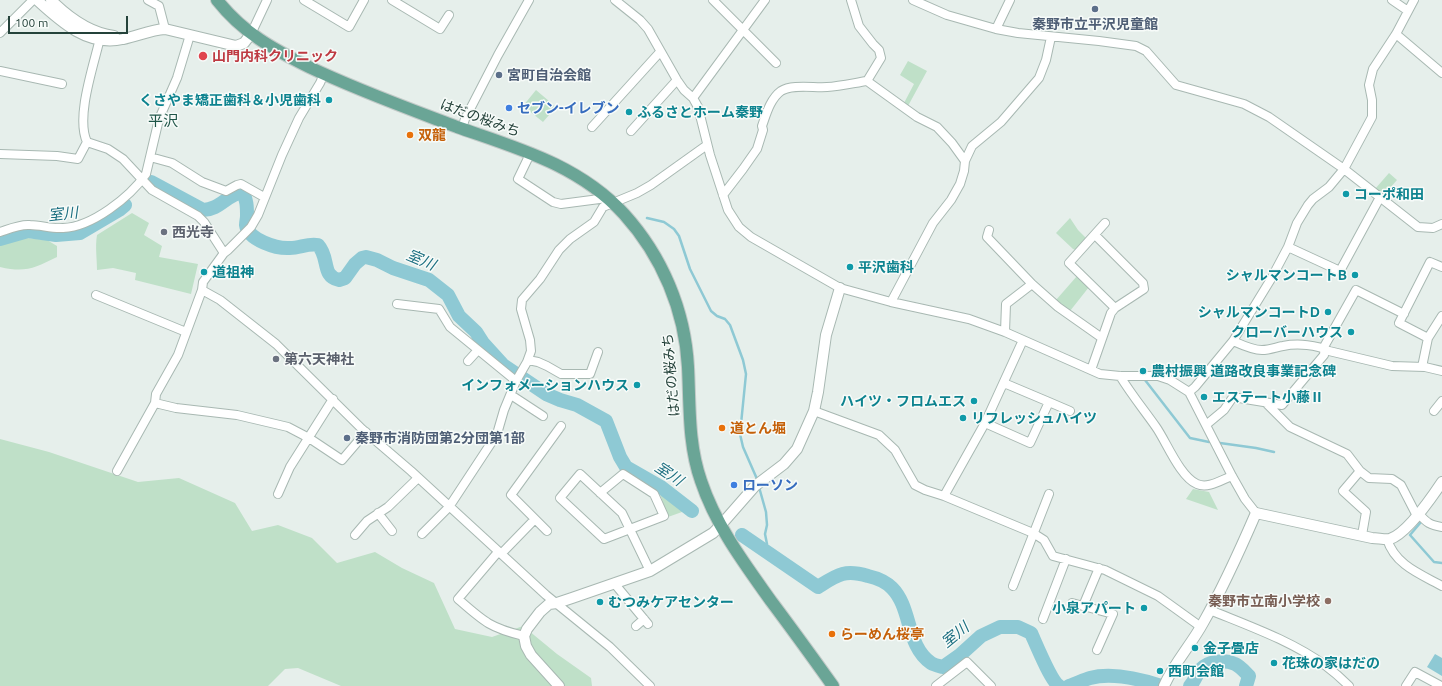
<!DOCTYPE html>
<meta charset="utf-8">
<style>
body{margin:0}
#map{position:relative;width:1442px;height:686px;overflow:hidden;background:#e6efeb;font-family:Ubuntu,sans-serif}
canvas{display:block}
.scale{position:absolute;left:8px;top:16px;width:120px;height:18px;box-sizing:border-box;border:2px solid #24423a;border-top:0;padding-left:5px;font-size:12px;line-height:14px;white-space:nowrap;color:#24423a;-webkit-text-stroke:3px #f7fbf9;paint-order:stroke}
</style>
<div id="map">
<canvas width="1442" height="686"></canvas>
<div class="scale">100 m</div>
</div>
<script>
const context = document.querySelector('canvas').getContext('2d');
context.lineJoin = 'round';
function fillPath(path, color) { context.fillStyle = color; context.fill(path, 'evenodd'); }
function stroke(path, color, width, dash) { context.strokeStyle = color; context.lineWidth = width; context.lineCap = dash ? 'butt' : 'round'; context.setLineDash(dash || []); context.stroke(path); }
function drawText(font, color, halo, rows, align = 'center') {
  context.font = font + ' Ubuntu,"Noto Sans JP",sans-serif'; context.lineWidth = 3; context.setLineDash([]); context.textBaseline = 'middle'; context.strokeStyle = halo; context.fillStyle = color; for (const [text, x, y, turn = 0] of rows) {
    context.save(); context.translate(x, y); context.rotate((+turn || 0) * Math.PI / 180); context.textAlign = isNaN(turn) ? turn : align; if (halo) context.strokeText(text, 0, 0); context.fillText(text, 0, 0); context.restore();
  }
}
const green = new Path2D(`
 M 908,61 L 927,71 L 908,106 L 904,103 L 914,84 L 900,75 Z
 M 536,90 L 556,107 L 543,122 L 523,106 Z
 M 1389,173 L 1397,180 L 1383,196 L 1375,189 Z
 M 132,213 L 149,223 L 144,235 L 162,246 L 159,257 L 198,264 L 191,294 L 135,280 L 136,273 L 113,268 L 97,270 C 97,258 95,247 97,235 Z
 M 1070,218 L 1078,230 L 1087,239 L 1076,250 L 1073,249 L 1056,233 Z
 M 27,238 L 47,240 L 57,246 L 57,257 C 34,268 26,273 0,267 L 0,242 Z
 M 1077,276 L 1089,287 L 1070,311 L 1056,300 Z
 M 0,439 L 49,452 L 138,482 L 179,478 L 235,503 L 252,531 L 278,525 L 312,538 L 337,563 L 375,552 L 402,568 L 434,583 L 455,629 L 492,637 L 523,626 L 557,654 L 591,678 L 592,686 L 341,686 L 298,668 L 285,669 L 268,686 L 0,686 Z
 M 1193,489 L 1209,492 L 1218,510 L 1186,499 Z
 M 660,494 L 683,510 L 682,512 L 668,517 Z`);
const water = new Path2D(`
 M 1435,654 L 1442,658 L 1442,676 L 1427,667 Z`);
const stream = new Path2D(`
 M 647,218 L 664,222 L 674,229 L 679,236 L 690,269 L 711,311 L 717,316 L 725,319 L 730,325 L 743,360 L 746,374 L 740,434 L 743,447 L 757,479
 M 1145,380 L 1190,438 L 1209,442
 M 1220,443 L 1256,448 L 1274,452
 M 759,487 L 766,512 L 767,525 L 765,534 L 767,544 L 764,551
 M 1421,522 L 1410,535 L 1434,562 L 1442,563`);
const river = new Path2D(`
 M 151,182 L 203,210 C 219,210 227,195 242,192 C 247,199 247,207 247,216 C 247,219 246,222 246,225 C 248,240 277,249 290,248 C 300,248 308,243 318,245 C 330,258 321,276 339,280 L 345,278 L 355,264 L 362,258 L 366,257 L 377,260 L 393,268 L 429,280 L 448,295 L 459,316 L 476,332 L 483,343 L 503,365 L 546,394 L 560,400 L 577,405 L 606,421 L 620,457 L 626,467 L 661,487 L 692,511
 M 0,239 L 28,231 L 56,235 L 80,233 L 119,210 L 125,205
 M 742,535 L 818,587 C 837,575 844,569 868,576 C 877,578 886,582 892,588 C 912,608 906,646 931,663 C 934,665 939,666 943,667 L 960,655 L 981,636 L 1000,627 L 1018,627 L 1031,633 C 1036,644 1051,681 1059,686
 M 1069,686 C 1076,684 1083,680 1090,678 C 1112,672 1140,679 1161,686
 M 1190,686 C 1195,681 1196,675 1200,670 C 1208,661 1224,659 1235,664 C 1240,666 1245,672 1249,676 L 1246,686`);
const minor = new Path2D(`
 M 148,0 L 159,6 L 165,29
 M 304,0 L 349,27 L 364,0
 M 392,0 L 440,29 L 449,15
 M 615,0 L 640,20 L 648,29 L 677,80 L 684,90 L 693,98 L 698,107 L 710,155 L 728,210 L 739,227 L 751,237 L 840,288 L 891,302 L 969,319 L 1005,332 L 1100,374 L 1120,376 L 1158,376 L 1170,380 L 1189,392 L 1232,476 L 1245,499 L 1256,513
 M 713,0 L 776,63
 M 851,0 L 859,26 L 873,44 L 879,50 L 881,58 L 867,81
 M 913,0 L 947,15 L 996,29 L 1018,33 L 1099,41 L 1136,46 L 1146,51 L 1176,85 L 1244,104 L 1269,117 L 1344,169 L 1418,227 L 1433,228 L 1442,224
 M 1392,0 L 1408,11
 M 996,29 L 1010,0
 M 0,33 L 33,0
 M 101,34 C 95,62 75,116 87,142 L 108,149 L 123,159 L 152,190 L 198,216 L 204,222 L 224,253
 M 251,34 L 267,0
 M 1396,34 L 1442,73
 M 0,71 L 62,84
 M 324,74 L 320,83 L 299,118 L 282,155 L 258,215 L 251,227 L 228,250 L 224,253 L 203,282 L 202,290 L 220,300 L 276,344 L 362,429 L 411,471 L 546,595 L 610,647 L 650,686
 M 693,98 L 765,0
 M 592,127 L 660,52
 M 462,128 L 465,119 L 498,55 L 529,0
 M 631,131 L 677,80
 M 531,152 L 518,179 L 553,202 L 561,204 L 607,198
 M 0,154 L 57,156 L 78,159 L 87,142
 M 150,157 L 172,163 L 202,182 L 226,191 L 237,185 L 241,184 L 264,197
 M 723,195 L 743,169 L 757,149 L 763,130 L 762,126 C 766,115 770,99 781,91 C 792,84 814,88 827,87 C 840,86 854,83 867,81 L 917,117 L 937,127 L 952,143 L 965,161
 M 989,230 L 987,237 L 1032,284 L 1058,307 L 1102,338
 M 0,232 C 9,229 20,224 30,225 C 41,225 52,229 63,228 C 92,227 130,197 146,174 L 159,119 L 177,78 L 190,35
 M 1095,235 L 1143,283 L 1144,289 L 1115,308
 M 1288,247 L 1340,271 L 1378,201
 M 96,295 L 186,332
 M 891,302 L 933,223 L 951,200 L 960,184 L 964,171 L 965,161 L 972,146 L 1001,122 L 1039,78 L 1046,60 L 1051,37
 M 397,304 L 439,309 L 450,327 L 516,381
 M 1005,332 L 1006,304 L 1032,284
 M 1428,338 L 1399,323 L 1430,262 L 1442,267
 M 1233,341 C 1242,345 1252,350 1262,350 C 1269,350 1277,347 1283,346 C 1298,343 1317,345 1329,351 L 1392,366 L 1425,367 L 1442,371
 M 528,360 L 538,362 L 547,366 L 561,374 L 590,374 L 598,352
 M 468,361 L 478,350
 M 1422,367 L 1428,338 L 1442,316
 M 1091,370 L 1111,313 L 1115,308 L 1069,263 L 1105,223
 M 1120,376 C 1131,394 1144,410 1156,427 C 1166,441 1180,477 1197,484 C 1208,489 1221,480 1232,476
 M 1189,392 L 1195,387 L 1233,341 L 1271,279 L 1288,247 L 1297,223 L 1308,205 L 1313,199 L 1329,187 L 1344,169 L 1372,117 L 1372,100 L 1369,85 L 1373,69 L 1396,34 L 1414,0
 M 511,395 L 543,416
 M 1049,402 L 1070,411
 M 155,403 L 176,408 L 237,415 L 288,427 L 309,438 L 342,460 L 366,432
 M 1266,403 L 1290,427 L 1347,454 L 1360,471 L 1369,478 L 1392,479 L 1401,485 L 1417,516
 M 814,411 L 879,435 L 895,450 L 915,485 L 925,490 L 944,496 L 1033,533 L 1044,540 L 1053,556 L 1105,570 L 1158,596 L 1201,627
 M 1434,411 L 1442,401
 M 985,423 L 1030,443 L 1049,402 L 1004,383
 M 1206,425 L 1224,410 L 1233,397 L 1282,405 L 1324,355 L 1325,345 L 1356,290 L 1404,314
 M 117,471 L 155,403 L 156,394 L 178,355 L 202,290
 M 1360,471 L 1343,491 L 1366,512 L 1362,535
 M 600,493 L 623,474 L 654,494 L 664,516 L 604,539 L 560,498 L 580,474 L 622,513 L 650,571
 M 278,494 L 290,467 L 333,399
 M 944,496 L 985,423 L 1023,340
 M 378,513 L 392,531
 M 1419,514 C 1427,523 1430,525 1442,527
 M 547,531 L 511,495 L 561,426
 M 422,534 L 449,507 L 497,434 L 504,410 L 516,381 L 527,362 L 531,351 L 530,340 L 521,309 L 522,300 L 540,279 L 559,250 L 570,239 L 594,222 L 603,207 L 637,193 L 651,185 L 707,145
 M 355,535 L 367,521 L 388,507 L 418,478
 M 1387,539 C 1395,565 1420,574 1442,586
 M 498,552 L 458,599 C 483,621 490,628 524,636
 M 501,554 L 535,519
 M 614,583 L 648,624
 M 1013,586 L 1049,494
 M 1072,603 L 1113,614 L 1097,650
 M 1083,606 L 1099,568
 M 1210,610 C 1249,626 1292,641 1326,666 C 1334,672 1342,679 1349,686
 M 1043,619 L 1066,559
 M 636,626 L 644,619
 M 936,686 L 967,662 L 991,686
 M 1406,686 L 1415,672 L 1441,686`);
const tertiary = new Path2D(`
 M 37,0 C 61,22 88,47 123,39 C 138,36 150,30 165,29 L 236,46 L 244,43 L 251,34
 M 51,0 C 67,16 90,33 114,36
 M 559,686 L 531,655 L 526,646 L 524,636 L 527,629 L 540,612 L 549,604 L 557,603 L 572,598 L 650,571 L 713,533 L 720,526 L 755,486 L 784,464 L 797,449 L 814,411 L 818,392 L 826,335 L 840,288
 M 1164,686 C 1174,663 1191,645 1203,623 C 1223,588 1240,550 1256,513 L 1372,538 C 1378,538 1385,540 1390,539 C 1407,533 1432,497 1442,482`);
const primary = new Path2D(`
 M 217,0 C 243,33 273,49 309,67 C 357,90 407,108 457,127 C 517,148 579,165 624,214 C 662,256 685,310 688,367 C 690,406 688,444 701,481 C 716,526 744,563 771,601 C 792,629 813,658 833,686`);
const markers = [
 [1095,9,4,"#5c6f8a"],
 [203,56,5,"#e0444e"],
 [499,75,4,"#5c6f8a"],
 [329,100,4,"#0f9aa8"],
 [509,108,4,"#3f7fe0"],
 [629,112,4,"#0f9aa8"],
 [410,135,4,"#e8710a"],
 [1346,194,4,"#0f9aa8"],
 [164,232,4,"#6b7280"],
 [850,267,4,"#0f9aa8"],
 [204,272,4,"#0f9aa8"],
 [1355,275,4,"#0f9aa8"],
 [1328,312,4,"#0f9aa8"],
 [1351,332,4,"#0f9aa8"],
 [276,359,4,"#6b7280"],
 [1143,371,4,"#0f9aa8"],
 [637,385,4,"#0f9aa8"],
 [1204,397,4,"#0f9aa8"],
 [974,401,4,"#0f9aa8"],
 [963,418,4,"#0f9aa8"],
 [722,428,4,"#e8710a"],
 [347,438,4,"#5c6f8a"],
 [734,485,4,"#3f7fe0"],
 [1328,601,4,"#8d6e63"],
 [600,602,4,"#0f9aa8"],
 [1144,608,4,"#0f9aa8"],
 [832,634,4,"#e8710a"],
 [1195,648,4,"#0f9aa8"],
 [1274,663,4,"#0f9aa8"],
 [1160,671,4,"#0f9aa8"]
];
const serviceNames = [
 ["秦野市立平沢児童館",1095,24,"center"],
 ["宮町自治会館",507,75],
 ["秦野市消防団第2分団第1部",355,438]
];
const healthNames = [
 ["山門内科クリニック",212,56]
];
const cultureNames = [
 ["くさやま矯正歯科＆小児歯科",321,100,"right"],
 ["ふるさとホーム秦野",637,112],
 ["コーポ和田",1354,194],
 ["平沢歯科",858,267],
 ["道祖神",212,272],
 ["シャルマンコートB",1347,275,"right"],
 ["シャルマンコートD",1320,312,"right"],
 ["クローバーハウス",1343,332,"right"],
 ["農村振興 道路改良事業記念碑",1151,371],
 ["インフォメーションハウス",629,385,"right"],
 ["エステート小藤Ⅱ",1212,397],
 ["ハイツ・フロムエス",966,401,"right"],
 ["リフレッシュハイツ",971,418],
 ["むつみケアセンター",608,602],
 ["小泉アパート",1136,608,"right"],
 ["金子畳店",1203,648],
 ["花珠の家はだの",1282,663],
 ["西町会館",1168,671]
];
const shopNames = [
 ["セブン-イレブン",517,108],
 ["ローソン",742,485]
];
const streetNames = [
 ["はだの桜みち",480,118,20],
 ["はだの桜みち",671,375,-95]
];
const foodNames = [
 ["双龍",418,135],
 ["道とん堀",730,428],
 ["らーめん桜亭",840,634]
];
const worshipNames = [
 ["西光寺",172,232],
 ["第六天神社",284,359]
];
const educationNames = [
 ["秦野市立南小学校",1320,601]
];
const neighbourhoodNames = [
 ["平沢",163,121]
];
const waterNames = [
 ["室川",63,214,-6],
 ["室川",421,260,23],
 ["室川",669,474,34],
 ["室川",955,635,-39]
];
fillPath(green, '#bfe0c8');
fillPath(water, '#8ec9d4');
stroke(stream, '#8ec9d4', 2.5);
stroke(river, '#8ec9d4', 14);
stroke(minor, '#a8b8b2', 10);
stroke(tertiary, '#a8b8b2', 12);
stroke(primary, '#c2cac8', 14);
stroke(minor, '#fff', 8);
stroke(tertiary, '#fff', 10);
stroke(primary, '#6aa596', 12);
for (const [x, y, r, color] of markers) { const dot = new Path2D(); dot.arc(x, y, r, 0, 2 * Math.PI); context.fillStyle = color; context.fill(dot); stroke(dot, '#f7fbf9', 1.5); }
drawText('bold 14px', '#4e5e75', '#f7fbf9', serviceNames, 'left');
drawText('bold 14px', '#be3a42', '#f7fbf9', healthNames, 'left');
drawText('bold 14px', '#0d838f', '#f7fbf9', cultureNames, 'left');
drawText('bold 14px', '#366cbe', '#f7fbf9', shopNames, 'left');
drawText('14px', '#24423a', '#f7fbf9', streetNames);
drawText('bold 14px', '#c56008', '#f7fbf9', foodNames, 'left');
drawText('bold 14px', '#5b616d', '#f7fbf9', worshipNames, 'left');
drawText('bold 14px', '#785e54', '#f7fbf9', educationNames, 'right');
drawText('15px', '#1f5548', '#f7fbf9', neighbourhoodNames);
drawText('italic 15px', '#1c6f80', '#f7fbf9', waterNames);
</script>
